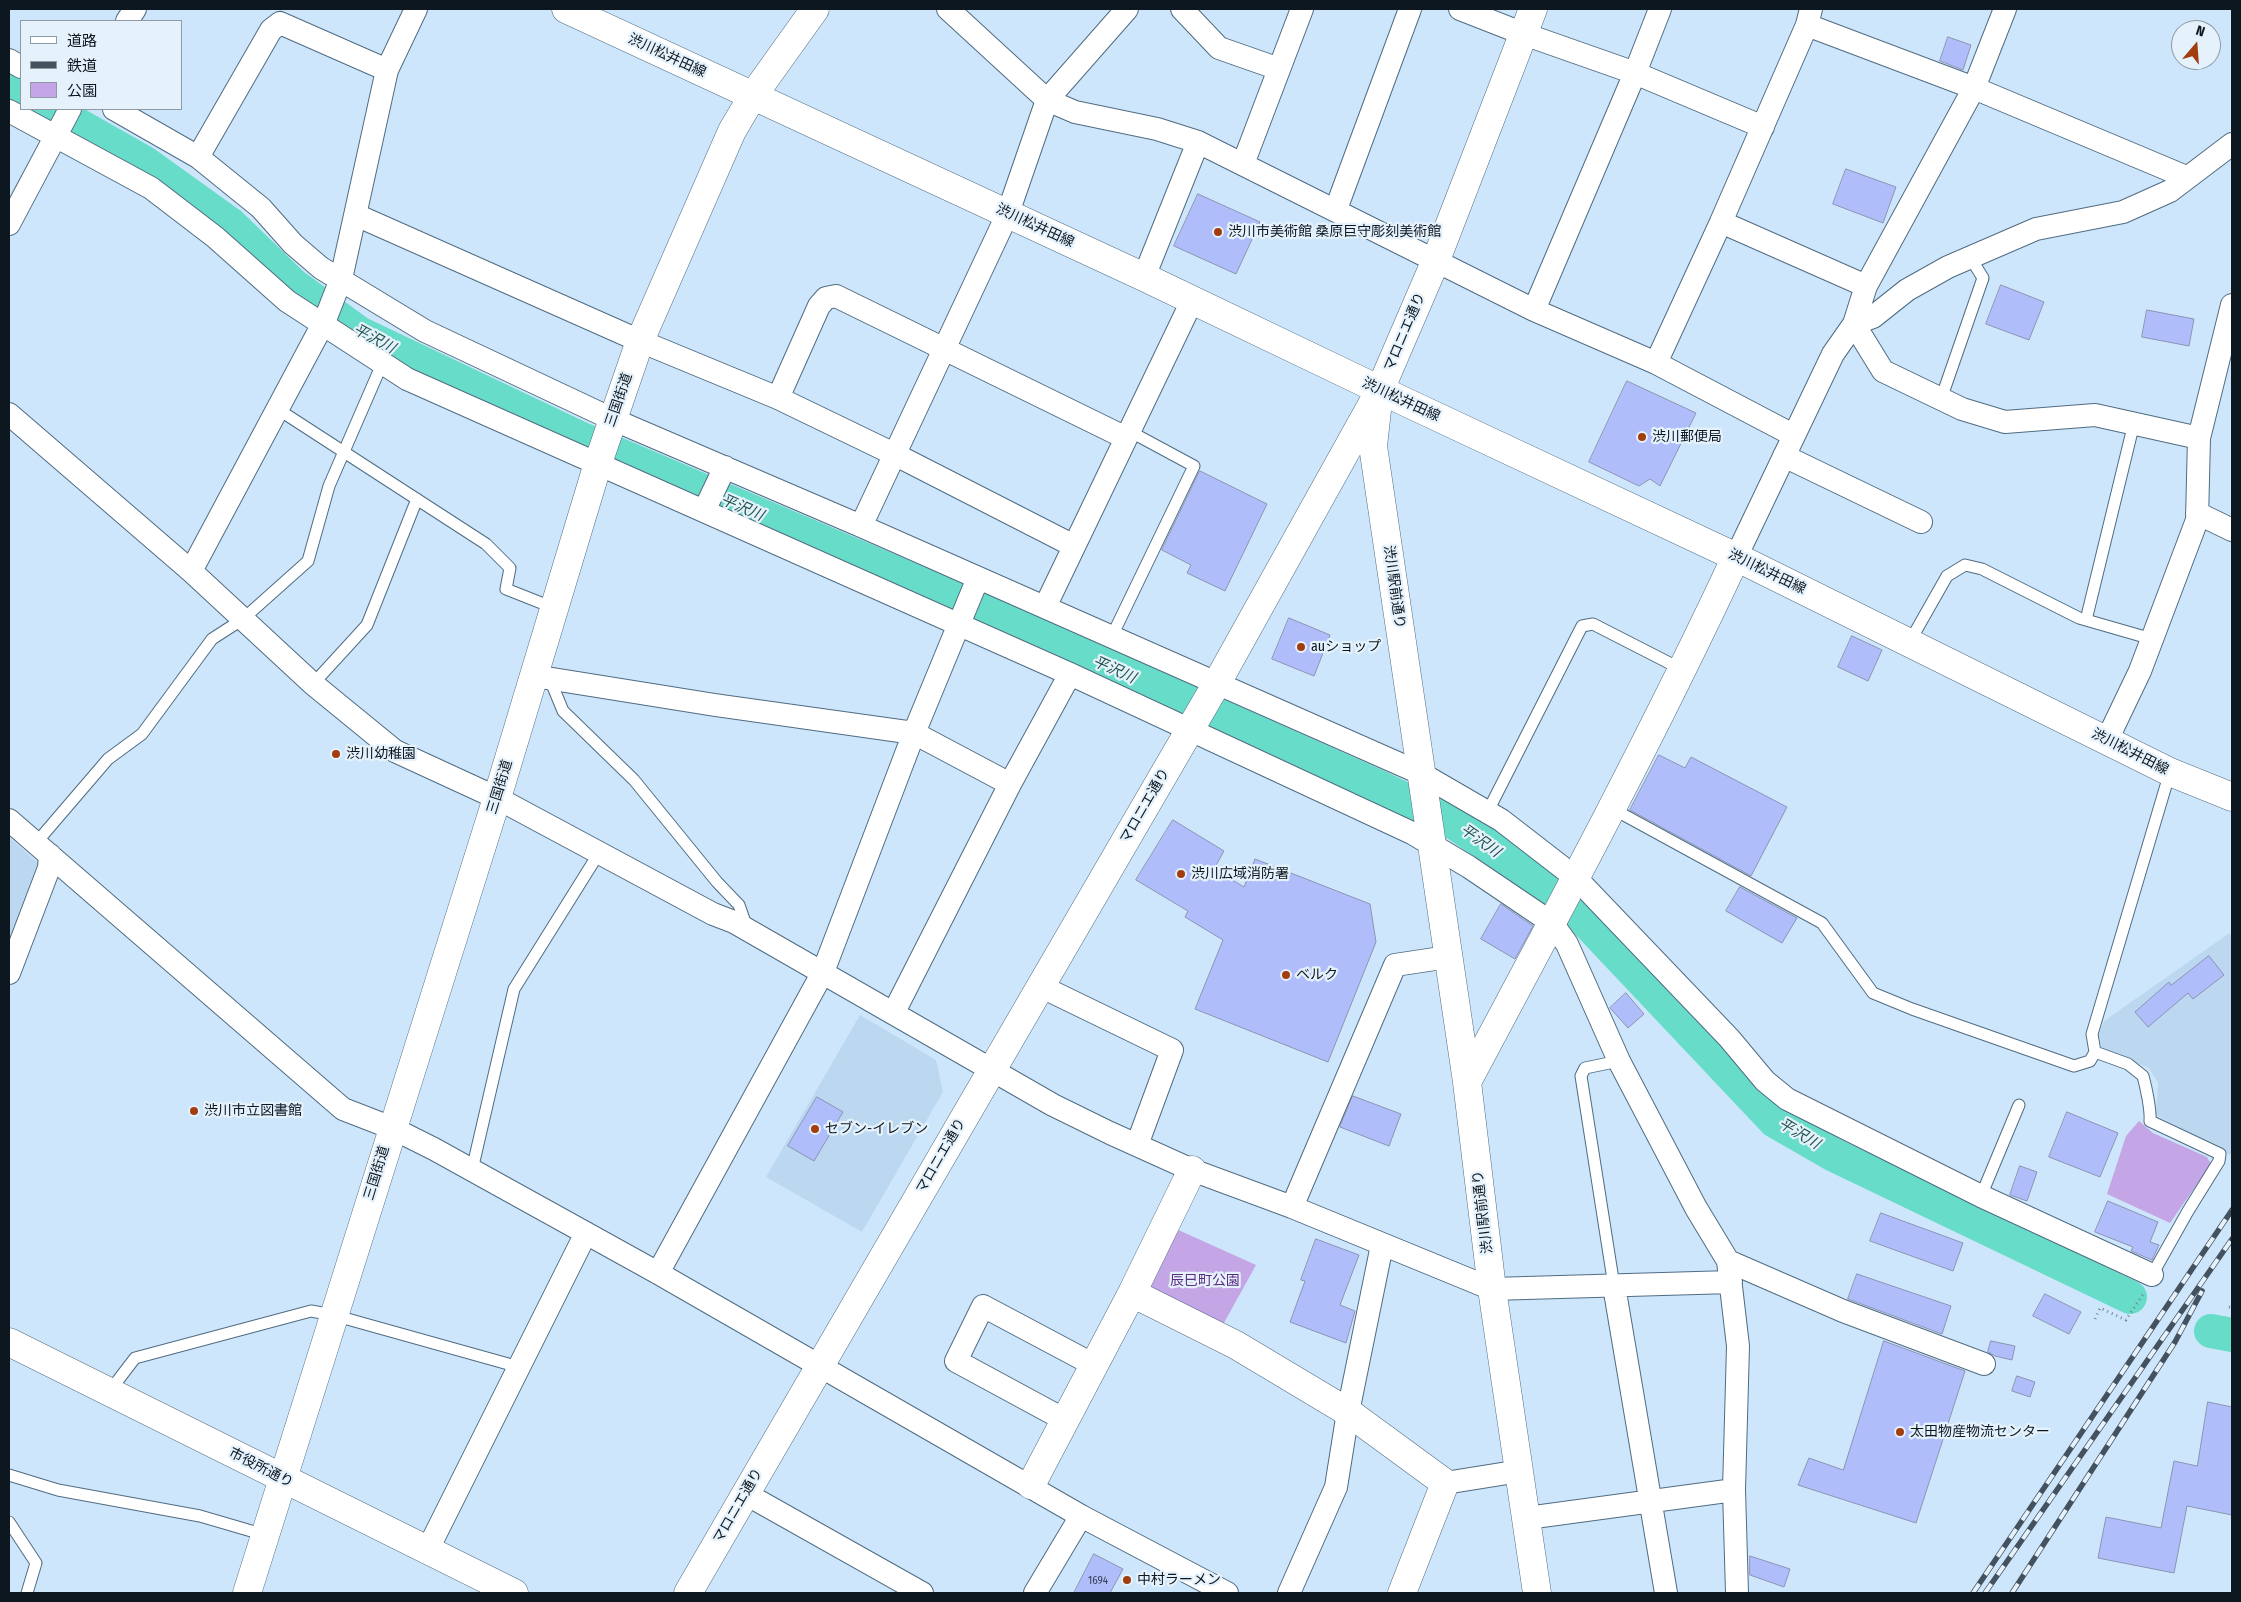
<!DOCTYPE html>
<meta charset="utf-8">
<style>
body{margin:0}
#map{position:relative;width:2241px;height:1602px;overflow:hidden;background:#cee6fb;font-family:"Fira Sans Condensed","Noto Sans JP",sans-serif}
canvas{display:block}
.frame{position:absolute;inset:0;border:10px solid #0c1720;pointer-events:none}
.legend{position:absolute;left:20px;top:20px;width:162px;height:90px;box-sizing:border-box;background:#e5f2fc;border:1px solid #8e9aa4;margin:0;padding:6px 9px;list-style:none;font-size:15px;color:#0c1720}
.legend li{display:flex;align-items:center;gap:10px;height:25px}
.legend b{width:25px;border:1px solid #8e9aa4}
.north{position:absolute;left:2171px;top:20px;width:50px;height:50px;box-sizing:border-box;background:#e5f2fc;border:1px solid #8e9aa4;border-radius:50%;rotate:18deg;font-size:14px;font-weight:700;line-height:20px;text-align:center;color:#0c1720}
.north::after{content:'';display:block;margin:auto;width:18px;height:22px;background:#a23d0f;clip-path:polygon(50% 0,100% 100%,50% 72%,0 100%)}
</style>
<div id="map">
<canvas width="2241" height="1602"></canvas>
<div class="frame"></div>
<ul class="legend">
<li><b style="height:6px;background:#fff"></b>道路</li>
<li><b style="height:6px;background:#43525e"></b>鉄道</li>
<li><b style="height:14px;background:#c4a5e5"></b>公園</li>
</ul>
<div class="north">N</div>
</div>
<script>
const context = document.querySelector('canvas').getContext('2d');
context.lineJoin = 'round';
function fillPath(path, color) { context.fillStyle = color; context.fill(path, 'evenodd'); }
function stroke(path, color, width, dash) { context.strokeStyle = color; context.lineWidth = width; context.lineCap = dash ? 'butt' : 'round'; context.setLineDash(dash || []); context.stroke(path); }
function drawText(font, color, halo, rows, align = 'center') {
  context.font = font + ' "Fira Sans Condensed","Noto Sans JP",sans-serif'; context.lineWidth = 4.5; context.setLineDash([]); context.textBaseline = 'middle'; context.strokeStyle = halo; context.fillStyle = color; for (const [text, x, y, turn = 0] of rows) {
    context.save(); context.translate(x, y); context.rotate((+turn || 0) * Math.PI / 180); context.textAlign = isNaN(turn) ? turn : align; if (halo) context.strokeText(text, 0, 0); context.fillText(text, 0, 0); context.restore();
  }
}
const built = new Path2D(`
 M 9,837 L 39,864 L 9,947 Z
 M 2228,934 L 2232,935 L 2232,1152 L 2230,1155 L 2156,1115 L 2158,1083 L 2149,1068 L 2102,1050 L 2099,1034 L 2104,1021 Z
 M 860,1015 L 936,1060 L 943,1092 L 862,1232 L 766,1177 Z`);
const green = new Path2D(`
 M 2139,1121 L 2153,1133 L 2207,1157 L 2211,1164 L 2170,1223 L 2107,1194 L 2126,1136 Z
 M 1174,1228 L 1256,1265 L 1220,1330 L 1151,1293 L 1149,1278 Z`);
const river = new Path2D(`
 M 9,85 L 21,92
 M 50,109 L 145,163 L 230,224 L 293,285 L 359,333 L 584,440 L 996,616 L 1379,787 L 1458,825 L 1547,887 L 1589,924 L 1775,1121 L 1834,1155 L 2130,1297
 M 2211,1331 L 2232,1335`);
const building = new Path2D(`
 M 1948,37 L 1971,45 L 1963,70 L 1940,61 Z
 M 1846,169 L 1896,187 L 1883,223 L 1833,204 Z
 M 1198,194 L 1260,222 L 1236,274 L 1174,246 Z
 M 2001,285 L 2044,302 L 2029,340 L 1986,324 Z
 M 2147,310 L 2194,319 L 2189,346 L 2142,337 Z
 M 1627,381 L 1696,413 L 1660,486 L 1650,479 L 1639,486 L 1589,462 Z
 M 1200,471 L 1267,504 L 1225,591 L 1187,573 L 1191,565 L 1162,550 Z
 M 1289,618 L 1330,635 L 1314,676 L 1272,659 Z
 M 1852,636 L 1882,650 L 1868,681 L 1838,667 Z
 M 1659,755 L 1685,768 L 1691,757 L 1787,807 L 1751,876 L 1630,810 Z
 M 1173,820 L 1224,851 L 1214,869 L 1244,887 L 1255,859 L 1370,904 L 1376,942 L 1328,1062 L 1195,1009 L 1223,940 L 1185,917 L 1188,911 L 1136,880 Z
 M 1740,887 L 1797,918 L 1782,943 L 1726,911 Z
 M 1501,904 L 1533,926 L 1515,959 L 1481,939 Z
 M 2209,956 L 2224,975 L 2193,999 L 2188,993 L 2148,1027 L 2135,1012 L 2169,982 L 2171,985 Z
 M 1626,993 L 1644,1014 L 1628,1028 L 1610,1008 Z
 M 1353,1096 L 1401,1114 L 1389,1146 L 1340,1127 Z
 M 817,1097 L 843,1112 L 814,1161 L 788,1146 Z
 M 2067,1112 L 2118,1133 L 2100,1177 L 2049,1157 Z
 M 2020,1166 L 2037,1172 L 2027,1201 L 2010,1195 Z
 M 2108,1201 L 2158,1222 L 2150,1242 L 2159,1245 L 2152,1260 L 2131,1251 L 2133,1247 L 2095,1232 Z
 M 1881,1213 L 1963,1243 L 1953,1271 L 1870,1241 Z
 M 1316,1239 L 1359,1255 L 1340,1305 L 1355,1311 L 1346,1343 L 1290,1322 L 1305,1281 L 1301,1280 Z
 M 1857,1274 L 1951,1306 L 1942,1334 L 1848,1299 Z
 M 2045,1294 L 2081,1312 L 2069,1334 L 2033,1316 Z
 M 1884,1341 L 1965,1371 L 1916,1523 L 1798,1485 L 1809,1458 L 1843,1470 Z
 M 1991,1341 L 2015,1346 L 2012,1360 L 1995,1356 L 1988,1352 Z
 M 2017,1376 L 2035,1382 L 2030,1397 L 2012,1391 Z
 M 2208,1402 L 2232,1407 L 2232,1515 L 2187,1506 L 2174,1573 L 2098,1558 L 2106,1517 L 2161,1528 L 2174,1461 L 2197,1466 Z
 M 1094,1554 L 1123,1569 L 1110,1593 L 1074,1593 Z
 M 1750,1556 L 1790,1569 L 1784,1587 L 1750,1575 Z`);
const path = new Path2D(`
 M 2229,1307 L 2232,1308
 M 2095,1319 L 2100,1308 L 2126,1320 L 2144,1293`);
const service = new Path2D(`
 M 1941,399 L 1983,278 L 1970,257
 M 276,408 L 486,544 L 510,568 L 506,589 L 554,608
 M 2086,620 L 2134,423
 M 1111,638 L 1194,466 L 1129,431
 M 1909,643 L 1947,576 L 1965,565 L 1982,569 L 2079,618 L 2152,639
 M 549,677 L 563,711 L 634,780 L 717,882 L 739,905 L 747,928
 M 313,684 L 367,625 L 417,499
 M 1613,809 L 1822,923 L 1873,993 L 1912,1009 L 2074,1066 L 2090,1061 L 2095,1052 L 2092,1034 L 2170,772
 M 1488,811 L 1582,626 L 1593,624 L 1683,670
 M 36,843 L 108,759 L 142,734 L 212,639 L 243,619 L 308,561 L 329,486 L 382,364
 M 2095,1052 L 2128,1064 L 2143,1076 C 2146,1087 2151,1110 2150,1121 L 2220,1154 L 2219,1161 L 2188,1211 L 2152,1275
 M 472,1170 L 514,989 L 599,853
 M 1981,1196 L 2019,1105
 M 1614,1286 L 1581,1076 L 1585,1068 L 1619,1061
 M 109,1392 L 135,1358 L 311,1311 L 333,1315 L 519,1367
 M 9,1475 L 58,1490 L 200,1516 L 265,1535
 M 9,1522 L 36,1563 L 27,1593`);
const minor = new Path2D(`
 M 1127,9 L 1047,100 L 1075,112 L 1157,129 L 1198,142 L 1534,310 L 1656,363 L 1793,435
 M 1182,9 L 1219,48 L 1279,69
 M 1460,9 L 1524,34 L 1635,73 L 1763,127
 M 1811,9 L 1807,25 L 1721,222 L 1866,286
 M 127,21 L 135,9
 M 1807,25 L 1974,88 L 2186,177
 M 9,60 L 21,67
 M 114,109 L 198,157 L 261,208 L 293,244 L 321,268 L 425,331 L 612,419 L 861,526 L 1420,773 L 1501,820 L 1576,878 L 1729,1038 L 1765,1081 L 1787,1099 L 1981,1196 L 2152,1275
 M 9,111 L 151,188 L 215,237 L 287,301 L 407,379 L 1070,674 L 1412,833 L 1469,867 L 1552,923 L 1567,944 L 1619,1061 L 1696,1208 L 1728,1261 L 1738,1346 L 1734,1490 L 1737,1593
 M 198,157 L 271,30 L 280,23 L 387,70
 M 1243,164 L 1302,9
 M 1336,209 L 1410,9
 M 356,215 L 640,341 L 778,398 L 896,455 L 1074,546
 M 9,224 L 70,109
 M 1144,277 L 1198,142
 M 1534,310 L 1635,73 L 1660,9
 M 1656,363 L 1721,222
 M 778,398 L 819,306 L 826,298 L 836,296 L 1126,438
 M 9,414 L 191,571 L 313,684 L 395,751 L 497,798 L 713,914 L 734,922 L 1053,1105 L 1110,1133 L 1192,1170 L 1292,1207 L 1492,1289 L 1731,1282
 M 2199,438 L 2095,415 L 2005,422 L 1962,409 L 1883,371 L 1854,324 L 1873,317 L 1907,290 L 1948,267 L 2036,229 L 2123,212 L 2170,191 L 2232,144
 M 1784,456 L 1921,522
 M 704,511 L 725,467
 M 2197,513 L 2232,530
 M 861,526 L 1008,213 L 1047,100 L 948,9
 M 1736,557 L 1833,354 L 1854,324 L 1866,286 L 1974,88 L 2005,9
 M 191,571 L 325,320 L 341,279 L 387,70 L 416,9
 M 1045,607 L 1192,301
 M 534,676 L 715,705 L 914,733 L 1010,784
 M 2107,740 L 2140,671 L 2197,520 L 2199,438 L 2232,305
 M 9,820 L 343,1109 L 392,1128 L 434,1149 L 658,1273 L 1081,1516 L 1227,1593
 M 9,973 L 49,868 L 50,855
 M 1040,986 L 1172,1050 L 1137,1145
 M 894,1012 L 1010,784 L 1070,674
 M 1292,1207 L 1395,965 L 1448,957
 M 1728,1261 L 1843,1311 L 1984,1364
 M 658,1273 L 823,972 L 914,733 L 978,578
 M 1614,1286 L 1666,1593
 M 1065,1420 L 956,1361 L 983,1306 L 1094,1365
 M 1445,1483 L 1520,1471
 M 746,1494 L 922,1593
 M 1527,1518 L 1734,1490
 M 427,1551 L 586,1233
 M 1035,1593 L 1081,1516
 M 1289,1593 L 1336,1487 L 1348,1412 L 1382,1245`);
const tertiary = new Path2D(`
 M 1378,401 L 1373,446 L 1467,1082 L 1492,1289 L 1537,1593
 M 1467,1082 C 1560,908 1653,735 1736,557
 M 1132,1293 L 1236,1345 L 1348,1412 L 1445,1483 L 1402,1593
 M 9,1342 L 514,1593
 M 1031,1485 L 1132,1293 L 1192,1170
 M 688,1593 L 1217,683 L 1380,390 L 1436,260 L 1533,9`);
const primary = new Path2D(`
 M 566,9 L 1144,277 L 1380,390 L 1736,557 L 2170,772 L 2232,797
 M 247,1593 L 497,798 L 599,460 L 640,341 L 732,131 L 752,97 L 815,9`);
const rail = new Path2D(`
 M 1973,1593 L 2232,1210
 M 1985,1593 L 2232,1239
 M 2012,1593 L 2175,1342 L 2202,1291`);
const markers = [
 [1218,232,5,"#a23d0f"],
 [1642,437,5,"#a23d0f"],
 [1301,647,5,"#a23d0f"],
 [336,754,5,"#a23d0f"],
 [1181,874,5,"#a23d0f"],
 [1286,975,5,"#a23d0f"],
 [194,1111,5,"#a23d0f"],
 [815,1129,5,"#a23d0f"],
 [1900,1432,5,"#a23d0f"],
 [1127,1580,5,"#a23d0f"]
];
const numberNames = [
 ["1694",1098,1581]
];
const streetNames = [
 ["渋川松井田線",667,56,25],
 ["渋川松井田線",1035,226,25],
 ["マロニエ通り",1405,332,-67],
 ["三国街道",619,400,-71],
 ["渋川松井田線",1401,400,25],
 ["渋川松井田線",1767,572,26],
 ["渋川駅前通り",1394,587,82],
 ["渋川松井田線",2130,752,27],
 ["三国街道",500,787,-73],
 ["マロニエ通り",1145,806,-60],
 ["マロニエ通り",941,1156,-60],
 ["三国街道",377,1173,-73],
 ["渋川駅前通り",1483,1212,-97],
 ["市役所通り",261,1468,27],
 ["マロニエ通り",738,1506,-60]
];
const poiNames = [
 ["渋川市美術館 桑原巨守彫刻美術館",1228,232],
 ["渋川郵便局",1652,437],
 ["auショップ",1311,647],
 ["渋川幼稚園",346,754],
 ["渋川広域消防署",1191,874],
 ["ベルク",1296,975],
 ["渋川市立図書館",204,1111],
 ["セブン-イレブン",825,1129],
 ["太田物産物流センター",1910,1432],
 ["中村ラーメン",1137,1580]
];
const parkNames = [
 ["辰巳町公園",1205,1281]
];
const waterNames = [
 ["平沢川",374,339,28],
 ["平沢川",742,508,23],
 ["平沢川",1114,670,24],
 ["平沢川",1480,841,35],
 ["平沢川",1799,1134,31]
];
fillPath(built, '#bcd8f0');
fillPath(green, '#c4a5e5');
stroke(river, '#67ddc9', 34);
fillPath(building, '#b0bdfb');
stroke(building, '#8c93b3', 1);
stroke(service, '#506c82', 13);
stroke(minor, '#506c82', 24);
stroke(tertiary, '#506c82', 29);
stroke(primary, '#506c82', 29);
stroke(path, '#738595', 3, [1, 4]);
stroke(service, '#fff', 11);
stroke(minor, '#fff', 22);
stroke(tertiary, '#fff', 28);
stroke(primary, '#fff', 28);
stroke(rail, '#43525e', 5.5);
stroke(rail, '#e5f2fc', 4, [11]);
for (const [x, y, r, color] of markers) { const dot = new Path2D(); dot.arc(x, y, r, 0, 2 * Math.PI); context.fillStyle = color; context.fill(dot); stroke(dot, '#e5f2fc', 2); }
drawText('11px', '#354057', null, numberNames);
drawText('14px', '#0c1720', '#e5f2fc', streetNames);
drawText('14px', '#0c1720', '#e5f2fc', poiNames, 'left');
drawText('14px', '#5b2c82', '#e5f2fc', parkNames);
drawText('italic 15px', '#24564e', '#e5f2fc', waterNames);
</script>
